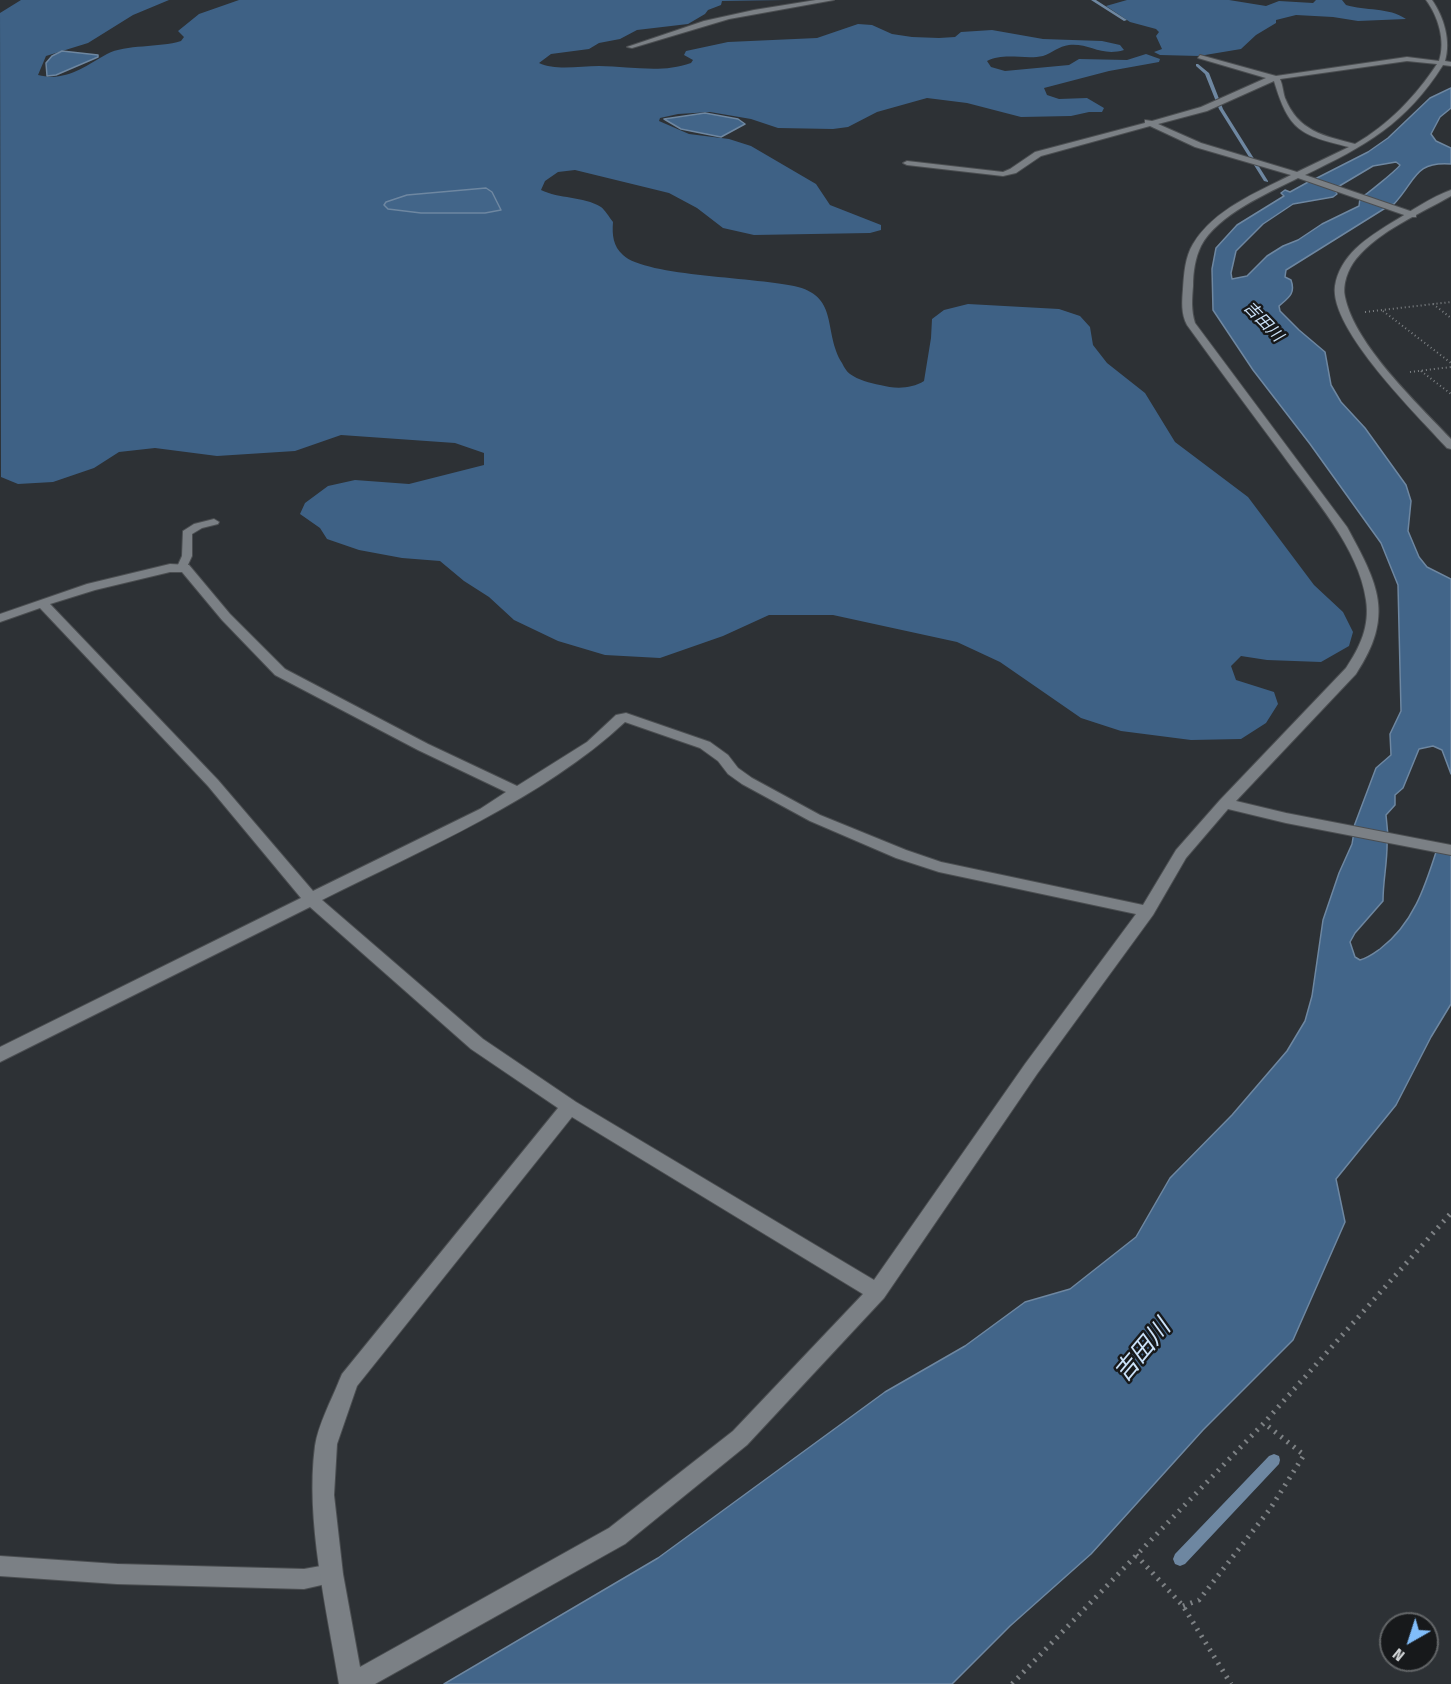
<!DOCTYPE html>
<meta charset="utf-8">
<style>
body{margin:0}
#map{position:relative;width:1451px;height:1684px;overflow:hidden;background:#2d3135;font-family:"Fira Sans Condensed",sans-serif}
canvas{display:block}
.north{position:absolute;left:1379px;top:1612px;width:60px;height:60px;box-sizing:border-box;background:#17191b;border:2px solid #626567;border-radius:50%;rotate:219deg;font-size:16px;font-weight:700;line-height:24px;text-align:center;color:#d3d6d8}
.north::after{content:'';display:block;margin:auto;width:21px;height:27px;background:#81bdfa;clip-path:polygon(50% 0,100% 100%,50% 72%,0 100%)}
</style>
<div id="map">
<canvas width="1451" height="1684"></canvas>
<div class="north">N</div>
</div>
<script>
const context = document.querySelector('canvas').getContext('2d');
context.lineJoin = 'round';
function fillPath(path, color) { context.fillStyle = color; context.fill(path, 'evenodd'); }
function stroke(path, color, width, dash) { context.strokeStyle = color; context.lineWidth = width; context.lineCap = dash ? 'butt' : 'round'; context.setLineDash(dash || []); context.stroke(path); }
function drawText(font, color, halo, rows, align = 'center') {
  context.font = font + ' "Fira Sans Condensed","Noto Sans JP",sans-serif'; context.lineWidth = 5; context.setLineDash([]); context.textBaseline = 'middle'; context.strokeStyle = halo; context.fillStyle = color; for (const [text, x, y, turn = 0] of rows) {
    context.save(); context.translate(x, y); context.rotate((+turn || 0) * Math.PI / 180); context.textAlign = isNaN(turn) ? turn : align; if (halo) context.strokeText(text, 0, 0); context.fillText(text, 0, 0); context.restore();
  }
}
const forest = new Path2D(`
 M 21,0 L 169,0 L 133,15 L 88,43 L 46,56 L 38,75 C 65,82 84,67 107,54 C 126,44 159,48 181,41 L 184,37 L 178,31 L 199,14 L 239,0 L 785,0 L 722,1 L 721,5 L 708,10 L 705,14 L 688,24 L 637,30 L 620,39 L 599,43 L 589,49 L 551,54 L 539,63 C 556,71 580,66 599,66 C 630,66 660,74 691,63 L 693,60 L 684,55 L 686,51 L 728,42 L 817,38 L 858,24 L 872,25 L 892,34 L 912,37 L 939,38 L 955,37 L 961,32 L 992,30 L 1043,39 L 1102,41 L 1120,45 L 1124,50 C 1101,57 1090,43 1069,45 C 1059,46 1052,53 1043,56 C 1025,60 1004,52 987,61 L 991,67 L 1005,71 L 1069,65 L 1079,59 L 1127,60 L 1146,54 L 1160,59 L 1159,62 L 1109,71 L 1044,88 L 1047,95 L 1059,99 L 1087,98 L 1104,108 L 1102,112 L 1089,112 L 1071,116 L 1021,117 L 967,103 L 927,98 L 877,112 L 848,127 L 833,129 L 778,128 L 751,119 L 710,112 L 678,114 L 660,118 L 659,121 L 689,134 L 729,139 L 751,146 L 816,184 L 830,205 L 881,225 L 881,230 L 870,233 L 754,235 L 723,228 L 697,208 L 669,193 L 575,170 L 558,172 L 545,181 L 541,190 C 559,199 583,196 601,207 C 605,210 609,217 613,222 C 612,235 613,246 623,255 C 646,277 760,277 798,287 C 839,298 823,332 842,363 C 844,367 847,372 850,374 C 858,380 870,383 880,385 C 895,389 911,389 924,381 L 931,338 L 932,319 L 944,310 L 968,304 L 1059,309 L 1080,316 L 1090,327 L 1093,345 L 1107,363 L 1145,393 L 1175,442 L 1248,497 L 1314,585 L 1343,612 L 1353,632 L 1349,646 L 1321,662 L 1267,660 L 1241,656 L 1231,666 L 1236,680 L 1274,692 L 1278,704 L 1266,723 L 1241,739 L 1191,740 L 1121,731 L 1081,718 L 1000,662 L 957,642 L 833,615 L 769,615 L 723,636 L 660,658 L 605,655 L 558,641 L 514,620 L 489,597 L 464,581 L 440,561 L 402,558 L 359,550 L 327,539 L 320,528 L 300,514 L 305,503 L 328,486 L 355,480 L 409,484 L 484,465 L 484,453 L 455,443 L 341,435 L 295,451 L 217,456 L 155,448 L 119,452 L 94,468 L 53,482 L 18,484 L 1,477 L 0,13 Z
 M 1127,0 L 1229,0 L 1266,6 L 1279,1 L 1313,3 L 1316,0 L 1342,0 L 1346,5 C 1365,11 1389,7 1406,19 L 1358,21 L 1333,17 L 1296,15 L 1276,20 L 1276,23 L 1256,35 L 1241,49 L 1199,56 L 1160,55 L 1154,52 L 1162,49 L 1156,36 L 1159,32 L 1156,29 L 1130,22 L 1106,6 Z`);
const water = new Path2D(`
 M 62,51 L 98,55 L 98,57 L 56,75 L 47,76 L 46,63 L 52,56 Z
 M 1451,88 L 1451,108 L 1440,117 L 1431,134 L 1436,141 L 1451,148 L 1451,164 C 1414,161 1416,181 1394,204 L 1389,206 L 1362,197 C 1367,194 1398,169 1400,165 L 1396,162 L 1373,166 L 1336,188 L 1313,180 L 1368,152 L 1388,138 L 1430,98 Z
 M 705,113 L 738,119 L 745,124 L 721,137 L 681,129 L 664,119 Z
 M 1310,181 L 1335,190 L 1337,194 L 1333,197 L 1293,204 L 1263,224 L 1236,251 L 1231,273 L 1232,279 L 1247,276 L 1267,256 L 1283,246 L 1298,240 L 1322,224 L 1359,206 L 1360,198 L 1387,207 L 1286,270 L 1285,277 L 1291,280 C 1296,294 1288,298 1279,306 L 1280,311 L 1299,330 L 1325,352 L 1331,385 L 1341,402 L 1365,428 L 1406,485 L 1411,501 L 1408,531 L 1419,557 L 1427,567 L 1451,579 L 1451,774 L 1442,750 L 1433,746 L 1419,749 L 1403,788 L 1395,795 L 1395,805 L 1386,815 L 1388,836 L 1353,829 L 1376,768 L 1391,755 L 1390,734 L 1401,711 L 1398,585 L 1381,543 L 1310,444 L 1253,370 L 1213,310 L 1212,269 L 1216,248 L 1237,225 L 1284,196 L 1281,193 L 1285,190 L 1290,192 Z
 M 486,188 L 492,192 L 501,210 L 485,213 L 421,213 L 388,209 L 384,205 L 386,202 L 407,195 Z
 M 1354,832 L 1387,839 C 1388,860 1383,879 1383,901 L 1355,933 L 1350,942 L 1355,957 L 1360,960 C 1368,958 1373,954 1380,949 C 1413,924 1425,887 1437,849 L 1451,852 L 1451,1004 L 1431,1037 L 1396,1105 L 1336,1179 L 1345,1222 L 1293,1340 L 1203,1430 L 1091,1554 L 1010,1626 L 952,1684 L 444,1684 L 658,1558 L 885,1392 L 965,1346 L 1025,1302 L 1070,1289 L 1136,1237 L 1170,1178 L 1232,1115 L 1287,1051 L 1305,1021 L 1312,996 L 1323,920 L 1339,873 L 1352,844 Z`);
const stream = new Path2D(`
 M 1091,0 L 1096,0 L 1127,20 L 1124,21 Z
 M 1196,64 L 1198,64 L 1209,73 L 1223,109 L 1268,181 L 1268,182 L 1264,181 L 1219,109 L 1205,74 L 1196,66 Z
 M 1274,1454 L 1279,1456 L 1280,1460 L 1279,1464 L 1185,1564 L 1180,1566 L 1175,1564 L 1173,1559 L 1175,1554 L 1269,1456 Z`);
const pathFar1 = new Path2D(`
 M 1433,304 L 1451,318
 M 1383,311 L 1451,363
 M 1365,312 L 1451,302
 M 1421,371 L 1451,394
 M 1410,372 L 1451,367`);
const path = new Path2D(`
 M 1136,1555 L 1183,1606 L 1231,1684
 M 1183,1606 L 1199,1600 L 1270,1509 L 1304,1455 L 1264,1423
 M 1012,1684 L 1264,1423 L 1451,1213`);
const service = new Path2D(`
 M 214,519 L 219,522 L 218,524 L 202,528 L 192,534 L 192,556 L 186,569 L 178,569 L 177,567 L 182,556 L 183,531 L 194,524 Z
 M 0,1556 L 117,1564 L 304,1569 L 332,1564 L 339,1567 L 342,1574 L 339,1581 L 304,1589 L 117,1584 L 0,1576 Z`);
const minor = new Path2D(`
 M 816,0 L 834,0 L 729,19 L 632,48 L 627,47 L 704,21 L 754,10 Z
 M 1426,0 L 1432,0 C 1444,17 1451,41 1445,61 L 1451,62 L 1451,66 L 1443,65 C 1406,124 1365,146 1305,175 L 1416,213 L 1416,217 L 1410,217 L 1298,178 C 1268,193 1217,215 1201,246 C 1195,258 1193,273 1193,286 C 1192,299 1191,310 1195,323 L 1347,527 C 1378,584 1395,615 1356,674 L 1236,801 L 1286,813 L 1451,845 L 1451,855 L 1286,823 L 1228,809 L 1186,858 L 1153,915 L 1037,1074 L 884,1298 L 747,1445 L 625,1544 L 375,1684 L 339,1684 C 327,1610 305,1520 315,1446 C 318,1425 331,1401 339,1381 L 342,1374 L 558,1108 L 471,1049 L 310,907 L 0,1062 L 0,1047 L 301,898 L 208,786 L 40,608 L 0,622 L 0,614 L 87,584 L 170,564 L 189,565 L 230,614 L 285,669 L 428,744 L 517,786 L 587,742 L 616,715 L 626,713 L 710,742 L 728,755 L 738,768 L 752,778 L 820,815 L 906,850 L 941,862 L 1143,905 L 1176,850 L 1220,800 L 1346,668 C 1360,647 1370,626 1366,600 C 1359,548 1312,496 1282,454 C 1250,411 1218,368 1187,325 C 1181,314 1182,301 1183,289 C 1184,274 1185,257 1193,244 C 1213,210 1257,192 1291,175 L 1195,147 L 1150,126 L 1041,156 L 1016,173 L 1003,176 L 907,165 L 903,163 L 907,161 L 1003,172 L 1010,169 L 1035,152 L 1145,123 L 1145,120 L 1152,121 L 1201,107 L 1266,78 L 1198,58 L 1200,55 L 1276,76 L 1407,57 L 1439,61 C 1446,41 1438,16 1426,0 ZM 1407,61 L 1437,64 C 1416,96 1388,125 1355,144 C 1324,136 1298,131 1285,98 C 1283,92 1283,86 1280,79 ZM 1274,81 C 1289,131 1300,135 1349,147 L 1297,172 L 1201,143 L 1158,124 L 1207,111 ZM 170,572 L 182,572 L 222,620 L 275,675 L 418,750 L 506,792 L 480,809 L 313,891 L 218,780 L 50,604 L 95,590 ZM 625,722 L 700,748 L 718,761 L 728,774 L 742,784 L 810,821 L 896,858 L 939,872 L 1136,914 L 1025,1064 L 874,1280 L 576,1102 L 483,1039 L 322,900 C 422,850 544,798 625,722 ZM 572,1117 L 863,1294 L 733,1431 L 609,1528 L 360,1667 L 343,1574 L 334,1495 L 337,1444 L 357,1386 Z`);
const tertiary = new Path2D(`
 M 1451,190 L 1451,196 C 1420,214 1380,230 1356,259 C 1348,269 1342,285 1345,297 C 1355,345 1418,404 1451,439 L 1451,449 L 1447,448 C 1418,416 1329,329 1335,286 C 1340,255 1367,238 1391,223 C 1410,212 1431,197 1451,190 Z`);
const farWaternames = [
 ["吉田川",1263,322,46]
];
const nearWaternames = [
 ["吉田川",1143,1351,-50]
];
fillPath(forest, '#3e6185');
fillPath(water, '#426589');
stroke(water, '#6e87a1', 1.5);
fillPath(stream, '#6e87a1');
stroke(service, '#4b4e51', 2);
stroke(minor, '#4b4e51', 2);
stroke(tertiary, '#4b4e51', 2);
stroke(pathFar1, '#7d8184', 2, [1, 3]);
stroke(path, '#7d8184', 5, [2, 6]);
fillPath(service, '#7b8085');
fillPath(minor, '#7b8085');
fillPath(tertiary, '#7b8085');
drawText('italic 16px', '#cbe2f9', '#17191b', farWaternames);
drawText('italic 24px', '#cbe2f9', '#17191b', nearWaternames);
</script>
